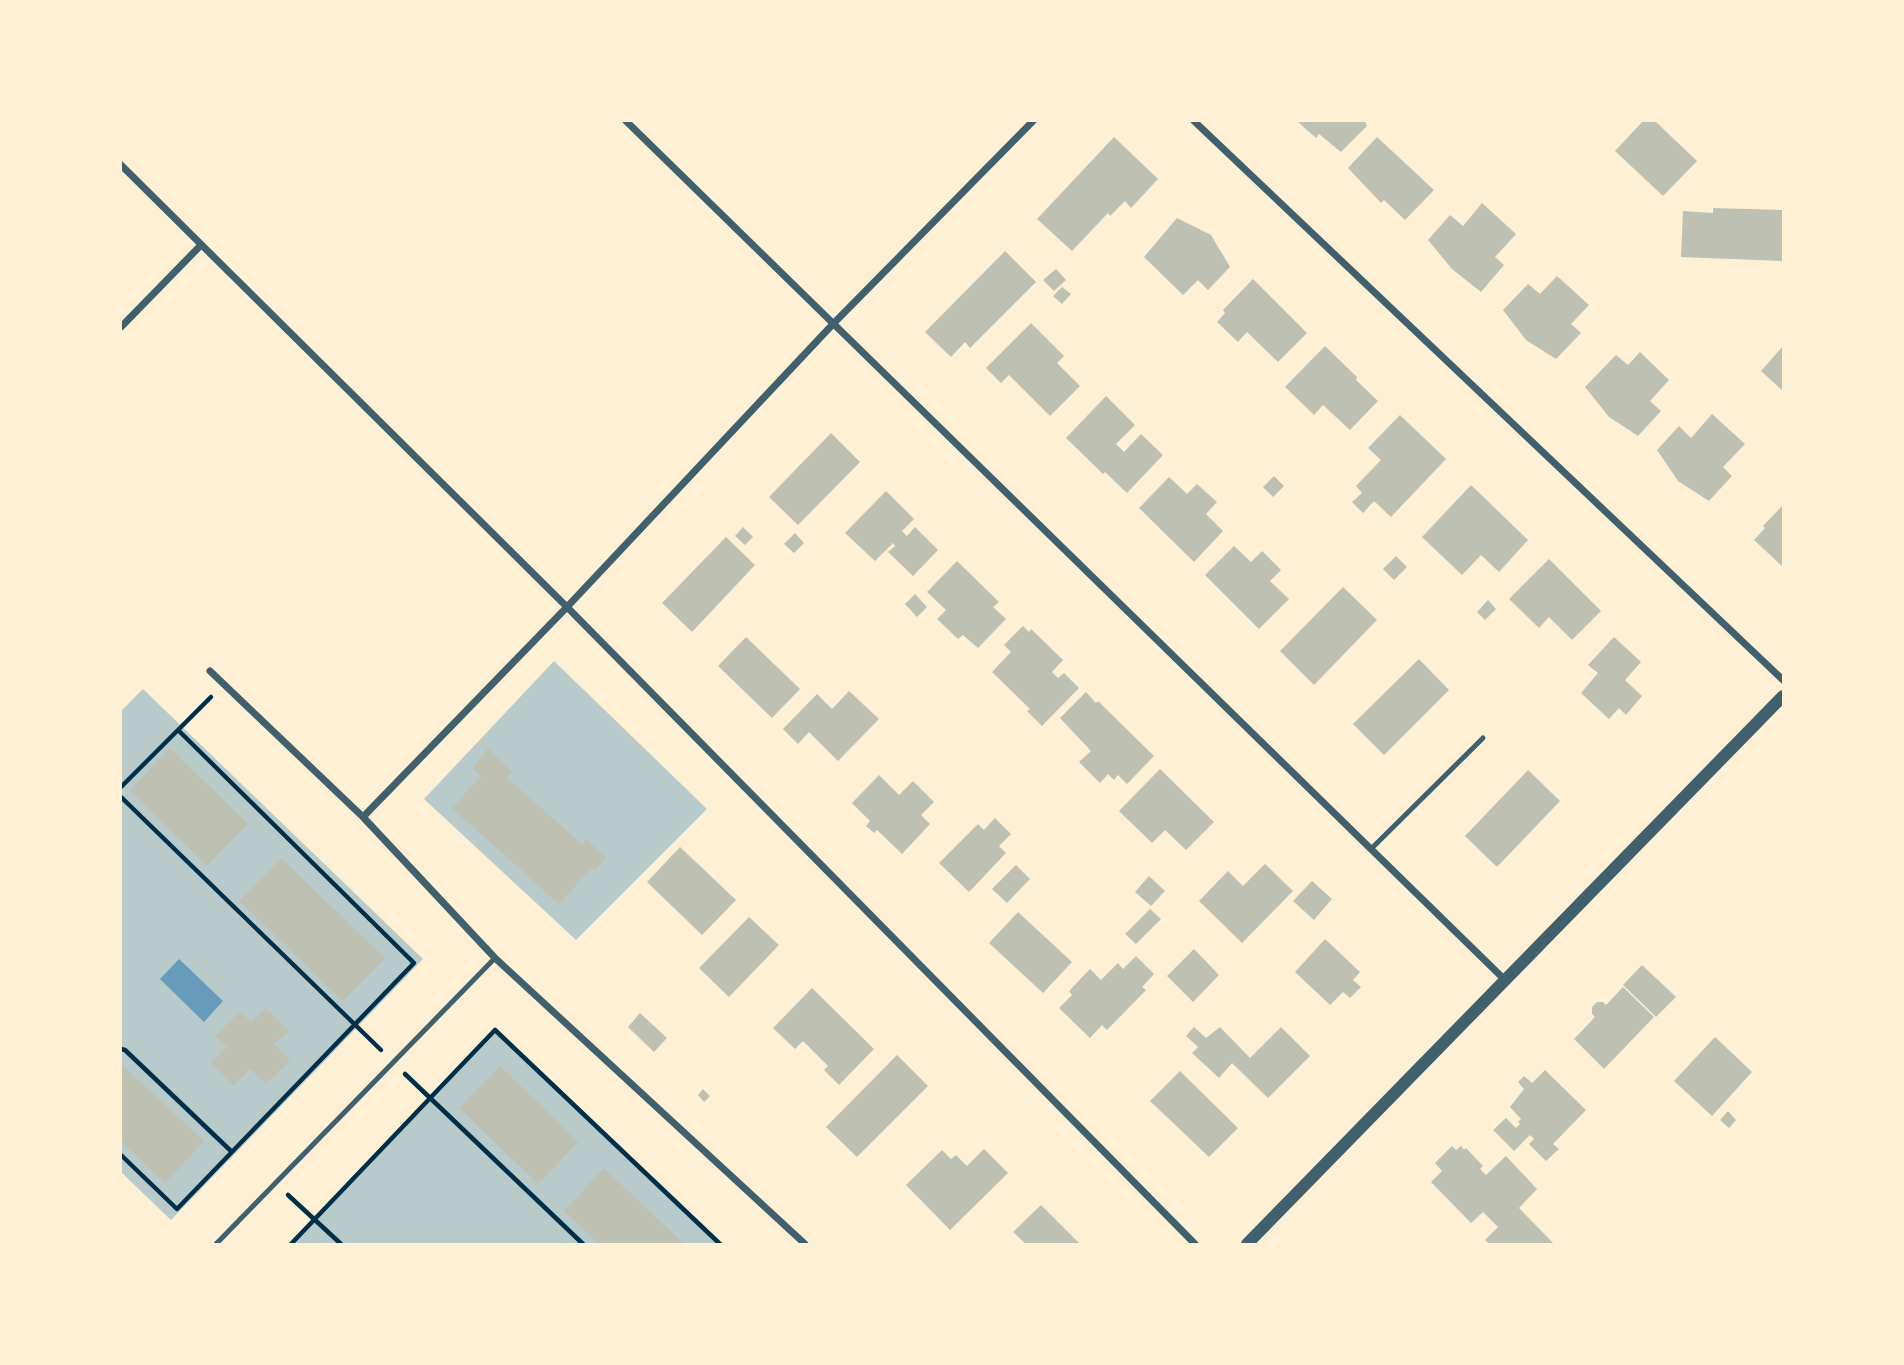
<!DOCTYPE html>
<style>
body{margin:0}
#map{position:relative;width:1904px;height:1365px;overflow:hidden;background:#fdf0d5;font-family:Jost,sans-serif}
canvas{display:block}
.frame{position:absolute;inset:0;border:122px solid #fdf0d5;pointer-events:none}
</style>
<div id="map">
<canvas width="1904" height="1365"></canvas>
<div class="frame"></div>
</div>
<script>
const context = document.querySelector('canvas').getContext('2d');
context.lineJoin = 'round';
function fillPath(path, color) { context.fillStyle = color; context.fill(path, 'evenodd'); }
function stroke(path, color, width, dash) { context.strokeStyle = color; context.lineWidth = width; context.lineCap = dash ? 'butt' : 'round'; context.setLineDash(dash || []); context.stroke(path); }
const green = new Path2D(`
 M 554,661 L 707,809 L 576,940 L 424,799 Z
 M 143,689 L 423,959 L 171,1220 L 121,1172 L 121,711 Z
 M 495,1030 L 720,1244 L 291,1244 Z`);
const water = new Path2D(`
 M 179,959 L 223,1001 L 204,1022 L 160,979 Z`);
const building = new Path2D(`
 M 1297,121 L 1365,121 L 1367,126 L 1341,152 L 1319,134 L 1316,138 Z
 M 1643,121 L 1655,121 L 1697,161 L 1663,196 L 1615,151 Z
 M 1114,137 L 1158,179 L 1131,208 L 1125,201 L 1110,216 L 1108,213 L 1072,251 L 1037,219 Z
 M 1377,137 L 1434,190 L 1405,220 L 1384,200 L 1381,203 L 1348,168 Z
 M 1482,203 L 1516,234 L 1495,257 L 1504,265 L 1481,292 L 1452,269 L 1428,240 L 1450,215 L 1463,226 Z
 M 1713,208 L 1783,210 L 1783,261 L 1681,257 L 1683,211 L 1713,213 Z
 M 1177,218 L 1211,235 L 1230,267 L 1208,290 L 1198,280 L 1183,295 L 1144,257 Z
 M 1005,251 L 1036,282 L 970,348 L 965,342 L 951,357 L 925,332 Z
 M 1056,269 L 1066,280 L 1054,291 L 1043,280 Z
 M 1557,276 L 1589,305 L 1571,324 L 1581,333 L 1556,359 L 1526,340 L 1503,310 L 1528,284 L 1540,294 Z
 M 1253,279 L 1307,333 L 1278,362 L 1247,332 L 1238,342 L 1217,322 L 1225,313 L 1223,310 Z
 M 1062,287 L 1071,294 L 1062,304 L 1053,296 Z
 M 1031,323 L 1064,356 L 1057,363 L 1080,386 L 1050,416 L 1009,375 L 1001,383 L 986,368 Z
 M 1325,346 L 1357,377 L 1356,380 L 1378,401 L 1350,430 L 1323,405 L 1314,415 L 1285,387 Z
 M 1783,346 L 1783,391 L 1761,371 Z
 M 1640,352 L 1669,380 L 1650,401 L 1661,411 L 1638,436 L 1609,417 L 1585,387 L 1616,355 L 1628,365 Z
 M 1106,396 L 1135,425 L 1116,444 L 1124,452 L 1141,434 L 1163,455 L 1127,493 L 1105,472 L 1103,474 L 1066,438 Z
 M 1712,414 L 1745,444 L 1723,467 L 1732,476 L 1709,501 L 1678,481 L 1657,450 L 1679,426 L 1691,438 Z
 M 1400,415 L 1446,459 L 1391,517 L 1374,501 L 1363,513 L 1352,502 L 1362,493 L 1356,486 L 1381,460 L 1368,448 Z
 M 831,433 L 860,462 L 798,525 L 769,497 Z
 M 1274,476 L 1284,486 L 1273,497 L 1263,487 Z
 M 1169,477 L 1187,494 L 1197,484 L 1217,502 L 1206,514 L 1223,531 L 1194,562 L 1139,508 Z
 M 1471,485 L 1528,540 L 1499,572 L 1481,555 L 1462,575 L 1422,537 Z
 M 886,491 L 914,519 L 902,531 L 907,536 L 915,527 L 938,550 L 913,576 L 888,552 L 895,546 L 893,543 L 875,561 L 845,533 Z
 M 1783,505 L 1783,567 L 1754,540 L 1765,528 L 1763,526 Z
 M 743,527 L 753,537 L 745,545 L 735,536 Z
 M 795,533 L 804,543 L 794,553 L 784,544 Z
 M 726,537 L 755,565 L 692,632 L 662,603 Z
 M 1234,546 L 1251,562 L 1262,551 L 1281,570 L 1270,581 L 1289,599 L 1259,629 L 1205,575 Z
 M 1396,556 L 1407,567 L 1394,580 L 1383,569 Z
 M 1549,559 L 1601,611 L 1572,640 L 1549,617 L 1539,628 L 1509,599 Z
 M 957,561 L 999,602 L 993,607 L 1006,619 L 978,648 L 963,635 L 958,639 L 937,619 L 946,610 L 927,592 Z
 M 1343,587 L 1377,620 L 1314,685 L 1280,651 Z
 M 915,594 L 927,607 L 917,617 L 905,604 Z
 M 1488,600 L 1496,609 L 1485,620 L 1477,612 Z
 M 1023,626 L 1029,632 L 1031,629 L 1063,660 L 1052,672 L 1058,678 L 1064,673 L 1079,688 L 1042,726 L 1027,711 L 1030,709 L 992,672 L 1011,652 L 1004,645 Z
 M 746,637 L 800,689 L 772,718 L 718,666 Z
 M 1614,637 L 1641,662 L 1625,680 L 1642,696 L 1626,715 L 1619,708 L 1609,719 L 1581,693 L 1598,673 L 1588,665 Z
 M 1419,659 L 1449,690 L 1384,755 L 1353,724 Z
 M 849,691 L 879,719 L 838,761 L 809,732 L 798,744 L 783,729 L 817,694 L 832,709 Z
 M 1086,692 L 1096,703 L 1098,701 L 1154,756 L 1127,784 L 1118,775 L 1114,780 L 1108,774 L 1100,783 L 1079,762 L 1091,751 L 1060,718 Z
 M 170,748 L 248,824 L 207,866 L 130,790 Z
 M 488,749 L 512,771 L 507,778 L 583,845 L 586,839 L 606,858 L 595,870 L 592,867 L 559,904 L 452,808 L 481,776 L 472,768 Z
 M 1160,769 L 1214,822 L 1186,850 L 1165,830 L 1152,843 L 1119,811 Z
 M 1528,770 L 1560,801 L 1497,867 L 1465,836 Z
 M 879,775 L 899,795 L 913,781 L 934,802 L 921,815 L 930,824 L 902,854 L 877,830 L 874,833 L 866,826 L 870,821 L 852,803 Z
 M 995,818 L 1011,834 L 999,846 L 1006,853 L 969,892 L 939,863 L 978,824 L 984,830 Z
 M 680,847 L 736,900 L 702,935 L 647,882 Z
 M 281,858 L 385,958 L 343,1001 L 239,901 Z
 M 1265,864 L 1293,891 L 1242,943 L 1199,901 L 1228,871 L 1243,886 Z
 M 1016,865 L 1030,879 L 1007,903 L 992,889 Z
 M 1149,876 L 1165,891 L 1151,906 L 1135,892 Z
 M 1312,881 L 1332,899 L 1314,920 L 1293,901 Z
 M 1150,909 L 1161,919 L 1136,944 L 1125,934 Z
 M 1018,912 L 1072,962 L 1043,993 L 989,943 Z
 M 749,917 L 779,945 L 729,997 L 699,968 Z
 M 1325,939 L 1360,972 L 1353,980 L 1361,987 L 1350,998 L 1343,992 L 1330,1005 L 1295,972 Z
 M 1194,949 L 1219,975 L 1193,1002 L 1167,976 Z
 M 1136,956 L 1154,974 L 1142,987 L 1146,990 L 1107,1030 L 1102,1025 L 1090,1038 L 1059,1008 L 1072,995 L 1069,991 L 1090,969 L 1101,980 L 1118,963 L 1123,969 Z
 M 1642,965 L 1676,997 L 1656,1017 L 1623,985 Z
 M 1623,987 L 1654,1017 L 1604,1069 L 1574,1039 L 1595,1017 L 1592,1014 L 1592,1007 L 1597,1002 L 1603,1002 L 1606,1005 Z
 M 812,988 L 874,1049 L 839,1085 L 824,1070 L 828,1066 L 803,1041 L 795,1049 L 773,1028 Z
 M 266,1008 L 289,1031 L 274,1044 L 290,1061 L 266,1084 L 250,1069 L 233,1086 L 211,1063 L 227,1047 L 215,1036 L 240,1011 L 251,1022 Z
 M 640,1013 L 667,1038 L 654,1052 L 628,1027 Z
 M 1194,1027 L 1206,1038 L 1220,1027 L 1250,1058 L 1281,1027 L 1310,1056 L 1268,1098 L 1232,1063 L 1219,1078 L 1192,1053 L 1198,1047 L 1186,1036 Z
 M 1715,1037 L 1752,1072 L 1712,1116 L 1674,1081 Z
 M 897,1055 L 928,1086 L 857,1157 L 826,1127 Z
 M 123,1066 L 204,1141 L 165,1183 L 121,1142 L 121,1069 Z
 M 500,1066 L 578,1142 L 538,1184 L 459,1108 Z
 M 1545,1070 L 1586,1110 L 1553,1144 L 1559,1149 L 1546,1161 L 1529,1144 L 1534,1139 L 1530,1135 L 1514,1151 L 1493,1130 L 1506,1118 L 1516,1128 L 1520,1124 L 1518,1122 L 1521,1119 L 1510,1107 L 1524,1089 L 1518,1082 L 1524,1076 L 1532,1083 Z
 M 1180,1071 L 1238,1128 L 1209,1157 L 1150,1101 Z
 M 703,1089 L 710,1096 L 704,1102 L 698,1095 Z
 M 1728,1111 L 1736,1120 L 1729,1128 L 1720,1120 Z
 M 1452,1146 L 1456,1150 L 1461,1146 L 1464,1150 L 1466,1148 L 1483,1166 L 1480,1169 L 1486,1175 L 1506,1156 L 1537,1189 L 1519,1208 L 1554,1244 L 1490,1244 L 1485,1240 L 1498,1227 L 1483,1212 L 1471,1223 L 1431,1182 L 1442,1171 L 1435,1163 Z
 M 984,1149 L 1008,1173 L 950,1230 L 906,1185 L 942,1150 L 951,1159 L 956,1155 L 967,1166 Z
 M 604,1168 L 683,1243 L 681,1244 L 599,1244 L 564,1211 Z
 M 1041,1205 L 1080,1244 L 1026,1244 L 1013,1232 Z`);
const path = new Path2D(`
 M 121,787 L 211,697
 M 121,797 L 381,1050
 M 121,1049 L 125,1050 L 232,1152
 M 405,1074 L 583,1244
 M 121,1155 L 177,1209 L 414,963 L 178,730
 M 288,1195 L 341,1244
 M 291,1244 L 495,1030 L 720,1244`);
const service = new Path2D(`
 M 1371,849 L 1483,738
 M 216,1244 L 495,958`);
const minor = new Path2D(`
 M 626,121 L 1506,981
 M 1194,121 L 1783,680
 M 121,165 L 567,607 L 1195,1244
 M 121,327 L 201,245
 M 210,671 L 363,817 L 495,958 L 805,1244
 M 363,817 L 567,607 L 833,324 L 1033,121`);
const tertiary = new Path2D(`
 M 1247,1244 L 1783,696`);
fillPath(green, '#b9caca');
fillPath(water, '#669bbc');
fillPath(building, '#bec0b2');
stroke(path, '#003049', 4.5);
stroke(service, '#3f606c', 5);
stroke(minor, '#3f606c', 7);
stroke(tertiary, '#3f606c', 12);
</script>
